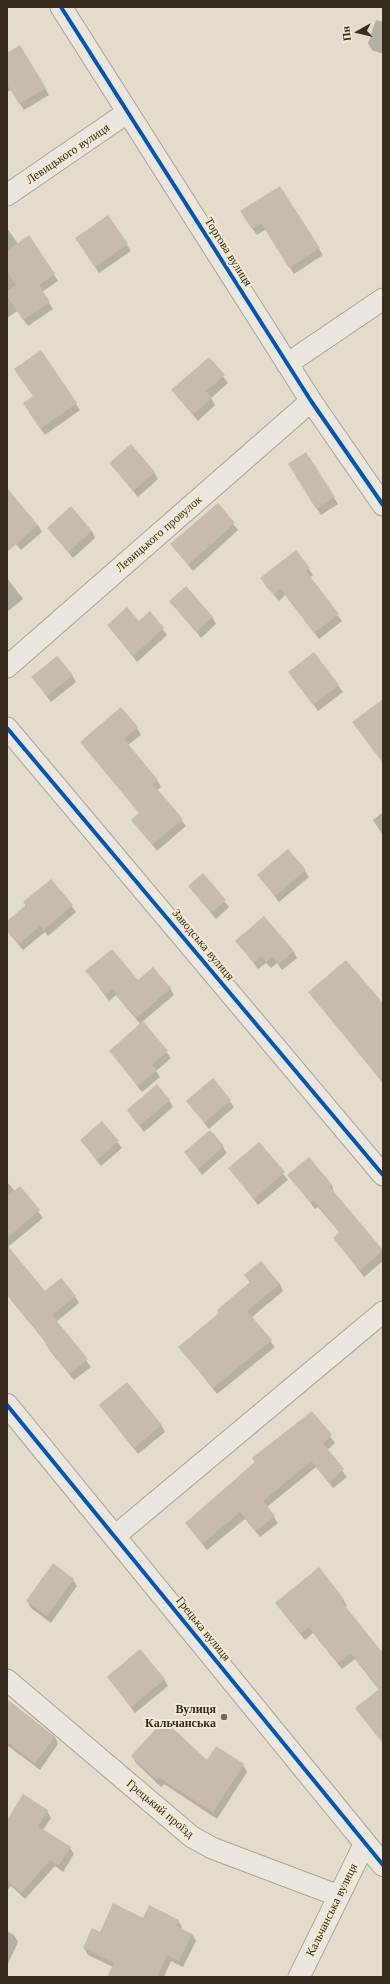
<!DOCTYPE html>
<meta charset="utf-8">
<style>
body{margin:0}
#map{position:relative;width:390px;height:1984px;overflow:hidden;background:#e3dccd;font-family:"Libre Baskerville",serif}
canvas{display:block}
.frame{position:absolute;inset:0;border:8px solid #372a1e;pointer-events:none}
.north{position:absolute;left:338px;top:12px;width:40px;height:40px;-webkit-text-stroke:3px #f4ead2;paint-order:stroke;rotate:262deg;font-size:11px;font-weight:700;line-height:16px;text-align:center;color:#372a1e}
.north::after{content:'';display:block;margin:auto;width:14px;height:18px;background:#372a1e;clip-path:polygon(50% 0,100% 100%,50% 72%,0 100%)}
</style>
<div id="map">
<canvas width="390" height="1984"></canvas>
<div class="frame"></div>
<div class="north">Пн</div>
</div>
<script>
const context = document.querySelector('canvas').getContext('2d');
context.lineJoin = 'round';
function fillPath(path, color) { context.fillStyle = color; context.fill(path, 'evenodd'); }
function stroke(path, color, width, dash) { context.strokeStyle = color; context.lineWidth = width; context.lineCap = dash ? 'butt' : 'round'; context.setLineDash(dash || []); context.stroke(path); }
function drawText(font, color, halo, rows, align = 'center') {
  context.font = font + ' "Libre Baskerville",serif'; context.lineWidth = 4; context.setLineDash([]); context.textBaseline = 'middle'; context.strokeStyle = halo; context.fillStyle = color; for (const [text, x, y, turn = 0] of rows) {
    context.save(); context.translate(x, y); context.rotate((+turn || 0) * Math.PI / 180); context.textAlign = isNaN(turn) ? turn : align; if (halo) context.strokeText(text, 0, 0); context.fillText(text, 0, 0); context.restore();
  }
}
const shadow = new Path2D(`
 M 376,20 L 383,22 L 383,54 L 372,50 L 368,43 Z
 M 20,46 L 49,95 L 24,110 L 11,90 L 7,92 L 7,54 Z
 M 280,187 L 323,255 L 294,274 L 266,229 L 257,235 L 245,218 Z
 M 108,217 L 131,251 L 99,273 L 80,245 Z
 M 7,228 L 18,244 L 29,237 L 58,281 L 42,292 L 53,309 L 28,326 L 17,311 L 7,318 Z
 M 41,352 L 80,410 L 45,435 L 28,410 L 34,397 L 19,376 Z
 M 209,358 L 228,383 L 211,398 L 215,405 L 198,421 L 172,390 Z
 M 111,464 L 154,472 L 158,479 L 138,497 Z
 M 293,471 L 334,498 L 338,504 L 321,515 Z
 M 7,500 L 38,525 L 42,532 L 21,550 L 7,534 Z
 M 217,504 L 238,530 L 193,571 L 172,545 Z
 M 48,528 L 92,531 L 95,538 L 73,558 Z
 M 296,552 L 313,575 L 310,578 L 342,621 L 319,639 L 285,595 L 279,601 L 265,585 Z
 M 7,578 L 23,599 L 7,612 Z
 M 171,601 L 212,617 L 216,624 L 201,638 Z
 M 150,613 L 167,635 L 137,662 L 108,625 L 139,622 Z
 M 314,654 L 343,692 L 318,711 L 290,673 Z
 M 72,675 L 76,682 L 51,702 L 33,678 Z
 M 137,728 L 141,735 L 128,745 L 157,780 L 161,787 L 157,790 L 186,826 L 157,851 L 133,820 L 140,814 L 81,742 Z
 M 383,812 L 383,835 L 373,820 Z
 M 305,871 L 309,877 L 279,902 L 259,875 Z
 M 203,874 L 229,907 L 216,919 L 189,886 Z
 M 51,880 L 76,912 L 48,936 L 45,932 L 23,950 L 8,932 L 7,922 L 26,906 L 24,903 Z
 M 237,941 L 293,951 L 297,958 L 282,970 L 277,963 L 271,968 L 266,963 L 258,969 Z
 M 87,971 L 170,988 L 174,995 L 142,1022 L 171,1058 L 156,1071 L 160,1077 L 142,1092 L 110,1051 L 141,1025 L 116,995 L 109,1001 Z
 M 314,998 L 383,1004 L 383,1083 Z
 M 213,1079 L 234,1107 L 209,1129 L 187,1101 Z
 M 169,1100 L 173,1107 L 144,1132 L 128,1111 Z
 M 102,1122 L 122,1148 L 101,1166 L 81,1140 Z
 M 259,1143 L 288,1180 L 258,1205 L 229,1168 Z
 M 223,1147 L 227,1153 L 202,1175 L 185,1152 Z
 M 309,1158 L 332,1185 L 334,1193 L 383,1251 L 383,1261 L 364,1277 L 334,1238 L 340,1233 L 318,1207 L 315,1209 L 289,1175 Z
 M 7,1182 L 15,1191 L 20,1187 L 43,1218 L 8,1247 L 45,1292 L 75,1296 L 79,1303 L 56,1322 L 91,1367 L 74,1380 L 50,1351 L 47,1344 L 7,1295 Z
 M 246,1275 L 280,1284 L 283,1291 L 252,1317 L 275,1347 L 217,1394 L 180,1347 L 220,1314 L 250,1283 Z
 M 100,1406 L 161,1425 L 165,1432 L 138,1454 Z
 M 312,1412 L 335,1443 L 327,1450 L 347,1477 L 333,1488 L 316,1467 L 267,1507 L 278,1523 L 260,1537 L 245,1519 L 207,1550 L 186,1523 Z
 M 73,1580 L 77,1586 L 51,1623 L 31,1608 L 27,1601 Z
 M 343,1599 L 347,1606 L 345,1607 L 383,1655 L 383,1741 L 382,1742 L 356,1709 L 379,1690 L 355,1659 L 342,1669 L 313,1633 L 305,1640 L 276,1603 Z
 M 108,1677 L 164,1679 L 168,1686 L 135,1713 Z
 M 7,1700 L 55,1737 L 58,1744 L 40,1770 L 7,1745 Z
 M 132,1756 L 243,1765 L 247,1772 L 217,1819 L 164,1784 L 161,1787 L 136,1763 Z
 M 47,1811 L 51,1818 L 43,1830 L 70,1848 L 74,1854 L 63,1872 L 55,1866 L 25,1899 L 11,1886 L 7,1891 L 7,1822 Z
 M 144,1919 L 178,1921 L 182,1927 L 181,1929 L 192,1934 L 196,1941 L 183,1967 L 171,1961 L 164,1977 L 113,1977 L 113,1967 L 88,1955 L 84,1948 L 100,1934 Z
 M 7,1931 L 14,1935 L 18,1942 L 7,1966 Z`);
const building = new Path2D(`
 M 20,45 L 46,88 L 19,104 L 7,84 L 7,53 Z
 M 280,186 L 320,248 L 289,268 L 261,223 L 252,229 L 240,211 Z
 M 108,215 L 128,244 L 95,267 L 75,238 Z
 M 29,235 L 55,274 L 39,285 L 50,302 L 23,320 L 7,296 L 7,291 L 16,285 L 7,272 L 7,251 Z
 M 41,350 L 77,403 L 40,429 L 23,403 L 33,396 L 14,369 Z
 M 209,357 L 225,375 L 206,391 L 212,398 L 193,415 L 171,390 Z
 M 131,444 L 155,472 L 133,491 L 109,463 Z
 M 306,452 L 335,497 L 316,509 L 288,464 Z
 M 7,488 L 38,525 L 7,552 Z
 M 218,503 L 235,523 L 188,565 L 170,544 Z
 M 71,506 L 92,531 L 68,552 L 47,528 Z
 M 296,550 L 310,568 L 306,571 L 339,614 L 314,633 L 281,589 L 274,595 L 260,578 Z
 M 186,586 L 213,617 L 196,632 L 169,601 Z
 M 127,607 L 139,621 L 150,611 L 164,628 L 133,656 L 107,625 Z
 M 314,652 L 339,685 L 313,705 L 288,672 Z
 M 57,656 L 73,675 L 47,696 L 31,677 Z
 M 383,699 L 383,763 L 352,722 Z
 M 121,707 L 138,727 L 124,739 L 158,780 L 153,784 L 183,819 L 152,845 L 131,820 L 139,813 L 80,742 Z
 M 288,849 L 306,870 L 275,896 L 257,875 Z
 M 203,873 L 226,900 L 211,913 L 188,886 Z
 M 51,879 L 73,905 L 44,930 L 40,926 L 19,944 L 7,930 L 7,921 L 26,905 L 23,902 Z
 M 264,916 L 294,951 L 278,964 L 272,957 L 266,962 L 261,956 L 254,963 L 235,941 Z
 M 112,949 L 138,980 L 153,967 L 171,988 L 136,1018 L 112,989 L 105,994 L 85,971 Z
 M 346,960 L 383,1003 L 383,1083 L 308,992 Z
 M 143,1021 L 168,1051 L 152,1065 L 157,1070 L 138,1086 L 109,1051 Z
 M 213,1078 L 231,1100 L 204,1123 L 186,1101 Z
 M 157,1084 L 170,1100 L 139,1126 L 127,1110 Z
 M 102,1121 L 119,1141 L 97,1160 L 80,1140 Z
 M 210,1130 L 224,1146 L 198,1169 L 184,1152 Z
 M 259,1142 L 285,1172 L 254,1199 L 228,1168 Z
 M 309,1157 L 332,1185 L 330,1187 L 383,1250 L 360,1271 L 333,1238 L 340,1232 L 314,1201 L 311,1203 L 287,1175 Z
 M 20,1186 L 40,1210 L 7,1238 L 7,1197 Z
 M 7,1245 L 45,1291 L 61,1278 L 76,1296 L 52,1315 L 88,1359 L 70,1374 L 45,1344 L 47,1343 L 7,1294 Z
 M 261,1261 L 280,1284 L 247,1311 L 272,1340 L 213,1388 L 178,1347 L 219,1313 L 217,1310 L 250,1282 L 244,1275 Z
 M 127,1382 L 162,1425 L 134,1448 L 99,1405 Z
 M 312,1411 L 332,1435 L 323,1443 L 344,1469 L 329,1482 L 311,1461 L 263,1501 L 275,1516 L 256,1531 L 240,1512 L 202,1544 L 185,1523 L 255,1462 L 252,1458 Z
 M 53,1563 L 74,1579 L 47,1616 L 26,1601 Z
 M 319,1567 L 344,1599 L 341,1601 L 383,1653 L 383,1743 L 355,1708 L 379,1689 L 351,1653 L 338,1663 L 309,1627 L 300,1634 L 275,1603 Z
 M 140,1649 L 165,1679 L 131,1707 L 107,1677 Z
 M 7,1699 L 55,1737 L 35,1763 L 7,1742 Z
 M 164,1720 L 207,1760 L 216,1746 L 244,1764 L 213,1812 L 160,1778 L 157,1780 L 131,1756 Z
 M 23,1794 L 48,1810 L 38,1826 L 71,1847 L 59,1865 L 50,1860 L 21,1893 L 7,1880 L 7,1820 Z
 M 113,1903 L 143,1918 L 149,1905 L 179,1920 L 176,1926 L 192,1934 L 179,1961 L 167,1955 L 157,1977 L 107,1977 L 114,1963 L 83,1948 L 92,1928 L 100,1932 Z`);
const minor = new Path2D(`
 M 61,7 L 311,401 L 383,505
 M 7,195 L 128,112
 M 287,364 L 383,299
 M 7,667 L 311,401
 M 7,728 L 383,1175
 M 115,1536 L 383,1312
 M 7,1680 L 192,1837 L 212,1848 L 339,1896
 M 299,1977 L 365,1843`);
const tertiary = new Path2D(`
 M 7,1405 L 383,1865`);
const cycleway = new Path2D(`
 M 61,7 L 311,401 L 383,505
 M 7,728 L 383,1175
 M 7,1405 L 383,1865`);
const markers = [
 [224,1717,4,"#73685b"]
];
const streetNames = [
 ["Левицького вулиця",68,154,-34],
 ["Торгова вулиця",228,252,58],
 ["Левицького провулок",159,534,-41],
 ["Заводська вулиця",203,945,50],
 ["Грецька вулиця",203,1629,51],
 ["Грецький проїзд",160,1809,40],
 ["Кальчанська вулиця",332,1910,-64]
];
const poiNames = [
 ["Вулиця",216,1710],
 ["Кальчанська",216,1724]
];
fillPath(shadow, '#0003');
fillPath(building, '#c7baae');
stroke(minor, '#a8a195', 23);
stroke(tertiary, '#a8a195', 24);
stroke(minor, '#ece7de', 21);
stroke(tertiary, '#ece7de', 22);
stroke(cycleway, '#0057b8', 4);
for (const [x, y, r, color] of markers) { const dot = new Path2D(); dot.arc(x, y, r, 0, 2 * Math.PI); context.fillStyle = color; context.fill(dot); stroke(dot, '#f4ead2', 1.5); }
drawText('12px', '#372a1e', '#f4ead2', streetNames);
drawText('bold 12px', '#372a1e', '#f4ead2', poiNames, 'right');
</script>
